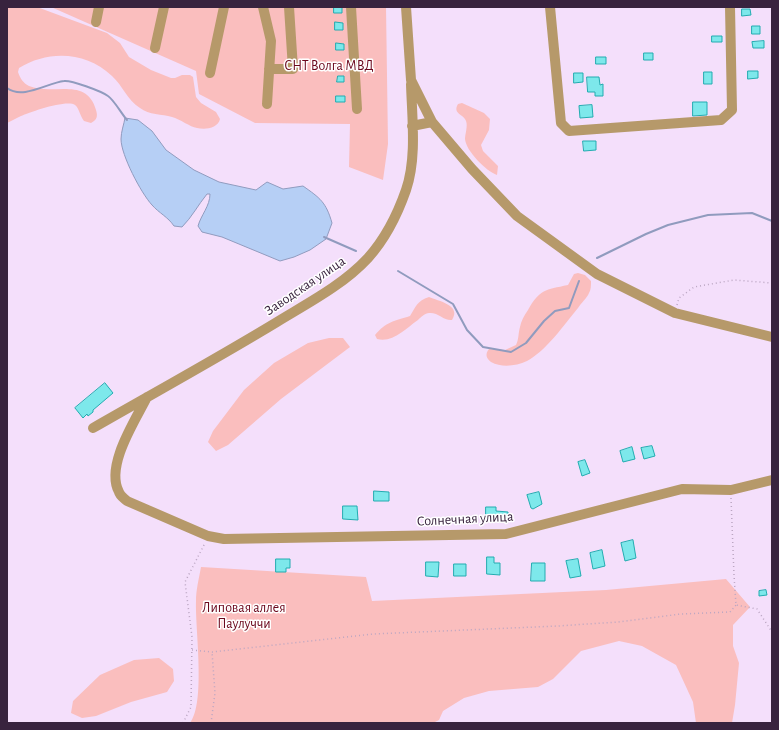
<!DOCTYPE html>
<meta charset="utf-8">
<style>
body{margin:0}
#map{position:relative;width:779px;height:730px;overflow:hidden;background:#f4dffb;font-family:"Alegreya Sans",sans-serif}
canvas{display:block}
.frame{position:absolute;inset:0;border:8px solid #38233e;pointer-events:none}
</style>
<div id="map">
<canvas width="779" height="730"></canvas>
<div class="frame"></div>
</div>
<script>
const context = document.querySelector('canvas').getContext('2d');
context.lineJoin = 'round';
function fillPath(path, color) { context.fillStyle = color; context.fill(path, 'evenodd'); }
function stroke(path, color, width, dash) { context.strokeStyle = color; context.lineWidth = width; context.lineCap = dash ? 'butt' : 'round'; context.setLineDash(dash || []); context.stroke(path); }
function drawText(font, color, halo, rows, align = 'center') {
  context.font = font + ' "Alegreya Sans",sans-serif'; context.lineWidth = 3; context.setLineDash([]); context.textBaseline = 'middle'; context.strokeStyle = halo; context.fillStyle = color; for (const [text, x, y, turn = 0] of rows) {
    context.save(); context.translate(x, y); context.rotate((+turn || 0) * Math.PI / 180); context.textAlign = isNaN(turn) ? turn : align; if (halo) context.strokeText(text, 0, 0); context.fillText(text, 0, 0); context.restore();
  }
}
const green = new Path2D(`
 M 7,7 L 37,7 L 107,33 L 120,43 L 129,57 L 151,70 L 171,78 L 175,78 L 182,75 L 190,75 L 193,77 L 196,97 L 201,103 L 216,112 L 220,119 C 218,128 206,130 197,128 C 190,127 180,119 172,117 C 162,114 149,115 140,108 C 127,100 123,86 112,76 C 86,51 48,50 19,68 L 18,72 C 20,78 23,83 29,86 C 52,96 87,76 96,110 C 98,116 97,120 91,123 L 84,121 C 80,116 79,108 75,105 C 67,99 30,112 21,116 C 16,118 12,121 7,123 Z
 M 51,7 L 386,7 L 388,144 L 383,180 L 349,167 L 350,124 L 255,123 L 199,94 L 196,71 Z
 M 462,103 L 484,113 L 490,119 L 489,130 L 481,145 L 483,151 L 498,166 L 497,175 C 486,171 466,151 465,139 C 465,134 468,126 466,121 C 464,114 452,114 458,104 Z
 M 578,273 L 585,275 L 591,281 C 591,285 591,290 589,293 C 587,298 581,303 578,308 C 564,325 546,351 527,361 C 516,366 502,368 491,362 C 486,358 485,354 489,349 L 505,350 L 516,345 C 519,339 518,334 520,327 C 521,321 524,316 528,310 C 540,289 545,290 568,285 L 574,274 Z
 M 429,297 C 438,301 462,305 452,320 C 444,321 438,312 429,313 C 425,313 421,317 418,320 C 405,329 393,343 377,339 L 375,335 C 386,322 394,321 410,316 C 416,306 417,301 429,297 Z
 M 329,338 L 343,338 L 350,347 L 281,399 L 228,445 L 216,451 L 208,442 L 213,431 L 244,390 L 274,363 L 308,343 Z
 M 201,567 L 366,577 L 372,601 L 606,590 L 726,579 L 750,607 L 733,625 L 733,646 L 739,663 L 735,705 L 732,723 L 696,723 L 693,702 L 676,665 L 642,646 L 619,641 L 581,651 L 553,679 L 538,687 L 489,691 L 464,698 L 443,711 L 439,720 L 433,723 L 190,723 C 206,702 195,629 196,601 C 196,590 199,578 201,567 Z
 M 159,658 L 173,669 L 174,681 L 167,692 L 131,702 L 96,716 L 82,718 L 71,713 L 73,701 L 100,675 L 134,660 Z`);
const water = new Path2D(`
 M 125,118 L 138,120 L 152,131 L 166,150 L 194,170 L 219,182 L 256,190 L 267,182 L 283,189 L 303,186 C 320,198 326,202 332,223 L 326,239 L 310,250 L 294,257 L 280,261 L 222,237 L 202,232 L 198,226 C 201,215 210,206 210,194 L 207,194 C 198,205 192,217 182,227 L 174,226 C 168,217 159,213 152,205 C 141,193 121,155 121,139 C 121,132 124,124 125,118 Z`);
const stream = new Path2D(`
 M 7,88 C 23,100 47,83 64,81 C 71,80 101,91 108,96 C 114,100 121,113 127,120
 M 324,237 L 356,251
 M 597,258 L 646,234 L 668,225 L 708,215 L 752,213 L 772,221
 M 398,271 L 453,304 L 467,330 L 483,347 L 511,352 L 526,343 L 544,321 L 555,311 L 569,308 L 579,281`);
const building = new Path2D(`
 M 334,7 L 342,7 L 342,13 L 334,13 Z
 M 742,9 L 750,9 L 751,15 L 742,16 Z
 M 335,22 L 343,23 L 343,30 L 335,30 Z
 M 752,26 L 760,26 L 760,34 L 752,34 Z
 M 712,36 L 722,36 L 722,42 L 712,42 Z
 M 764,41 L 764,48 L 753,48 L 752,42 Z
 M 336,43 L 344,44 L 344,50 L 336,50 Z
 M 644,53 L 653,53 L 653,60 L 644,60 Z
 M 596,57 L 606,57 L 606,64 L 596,64 Z
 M 748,71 L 758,71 L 758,78 L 748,79 Z
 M 704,72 L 712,72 L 712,84 L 704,84 Z
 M 574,73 L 583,73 L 583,82 L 574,83 Z
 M 338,76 L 344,76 L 344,82 L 337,82 Z
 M 587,77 L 599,77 L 600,85 L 603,84 L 603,96 L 595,96 L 595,92 L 588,92 Z
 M 336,96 L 345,96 L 345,102 L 336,102 Z
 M 693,102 L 707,102 L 707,115 L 693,116 Z
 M 592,105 L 593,117 L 580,118 L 579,106 Z
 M 583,141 L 596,141 L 596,150 L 584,151 Z
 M 105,383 L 113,393 L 93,410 L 93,412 L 88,416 L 87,414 L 83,418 L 75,408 Z
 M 652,446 L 655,456 L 644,459 L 641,448 Z
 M 632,447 L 635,459 L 623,462 L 620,451 Z
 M 585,460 L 590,473 L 582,476 L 578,462 Z
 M 374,491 L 389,492 L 389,501 L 374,501 Z
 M 539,492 L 542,504 L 533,509 L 531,508 L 527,495 Z
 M 343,506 L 357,506 L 358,520 L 343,519 Z
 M 486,507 L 496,507 L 496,511 L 508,512 L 508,522 L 486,521 Z
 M 633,540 L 636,558 L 625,561 L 621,543 Z
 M 602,550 L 605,566 L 593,569 L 590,553 Z
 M 487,557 L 494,557 L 494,563 L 500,563 L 500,575 L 487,574 Z
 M 276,559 L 290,559 L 290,568 L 286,568 L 286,572 L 276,572 Z
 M 578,559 L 581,576 L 570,578 L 566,561 Z
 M 426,562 L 439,562 L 438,577 L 426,576 Z
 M 532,563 L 545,563 L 545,581 L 531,581 Z
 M 454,564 L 466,564 L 466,576 L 454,576 Z
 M 766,590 L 767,595 L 759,596 L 759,591 Z`);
const path = new Path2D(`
 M 677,305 L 679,298 L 694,287 L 734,280 L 772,283
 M 731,498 L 734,575 L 736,605 L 757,609 L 772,632
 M 192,650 L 212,652 L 373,634 L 558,626 L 618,622 L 681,614 L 730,612 L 736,605
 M 183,723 L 191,707 L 192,637 L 185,582 L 205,543
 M 211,723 L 215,693 L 212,652`);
const minor = new Path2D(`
 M 263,7 L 271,41 L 267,104
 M 351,7 L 357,109
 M 406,7 L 411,80 L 432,122 L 472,169 L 517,216 L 597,274 L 675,313 L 772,337
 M 550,7 L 561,123 L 569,131 L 721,120 L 732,110 L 730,7
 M 96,22 L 99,7
 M 155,48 L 164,7
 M 269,69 L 293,69 L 289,7
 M 210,73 L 224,7
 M 412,126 L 432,122
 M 147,397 C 135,421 105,466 119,492 C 120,496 124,498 127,501 L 208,536 L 224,539 L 506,534 L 682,489 L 731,490 L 772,480
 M 93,428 C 154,393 216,359 277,322 C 308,303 343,285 368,258 C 385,239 398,213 406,190 C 417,158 412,118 411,84`);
const parkNames = [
 ["СНТ Волга МВД",329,66],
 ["Липовая аллея",244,608],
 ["Паулуччи",244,624]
];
const streetNames = [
 ["Заводская улица",305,286,-34],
 ["Солнечная улица",465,519,-3]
];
fillPath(green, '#fabebe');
fillPath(water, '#b6cff5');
stroke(water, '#909bbe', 1);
stroke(stream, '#909bbe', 2);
fillPath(building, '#7de8eb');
stroke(building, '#22acb0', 1);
stroke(path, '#bba6c2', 1.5, [1, 3]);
stroke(minor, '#b6996a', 10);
drawText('14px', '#6b071c', '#fff', parkNames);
drawText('14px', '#38233e', '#fff', streetNames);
</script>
